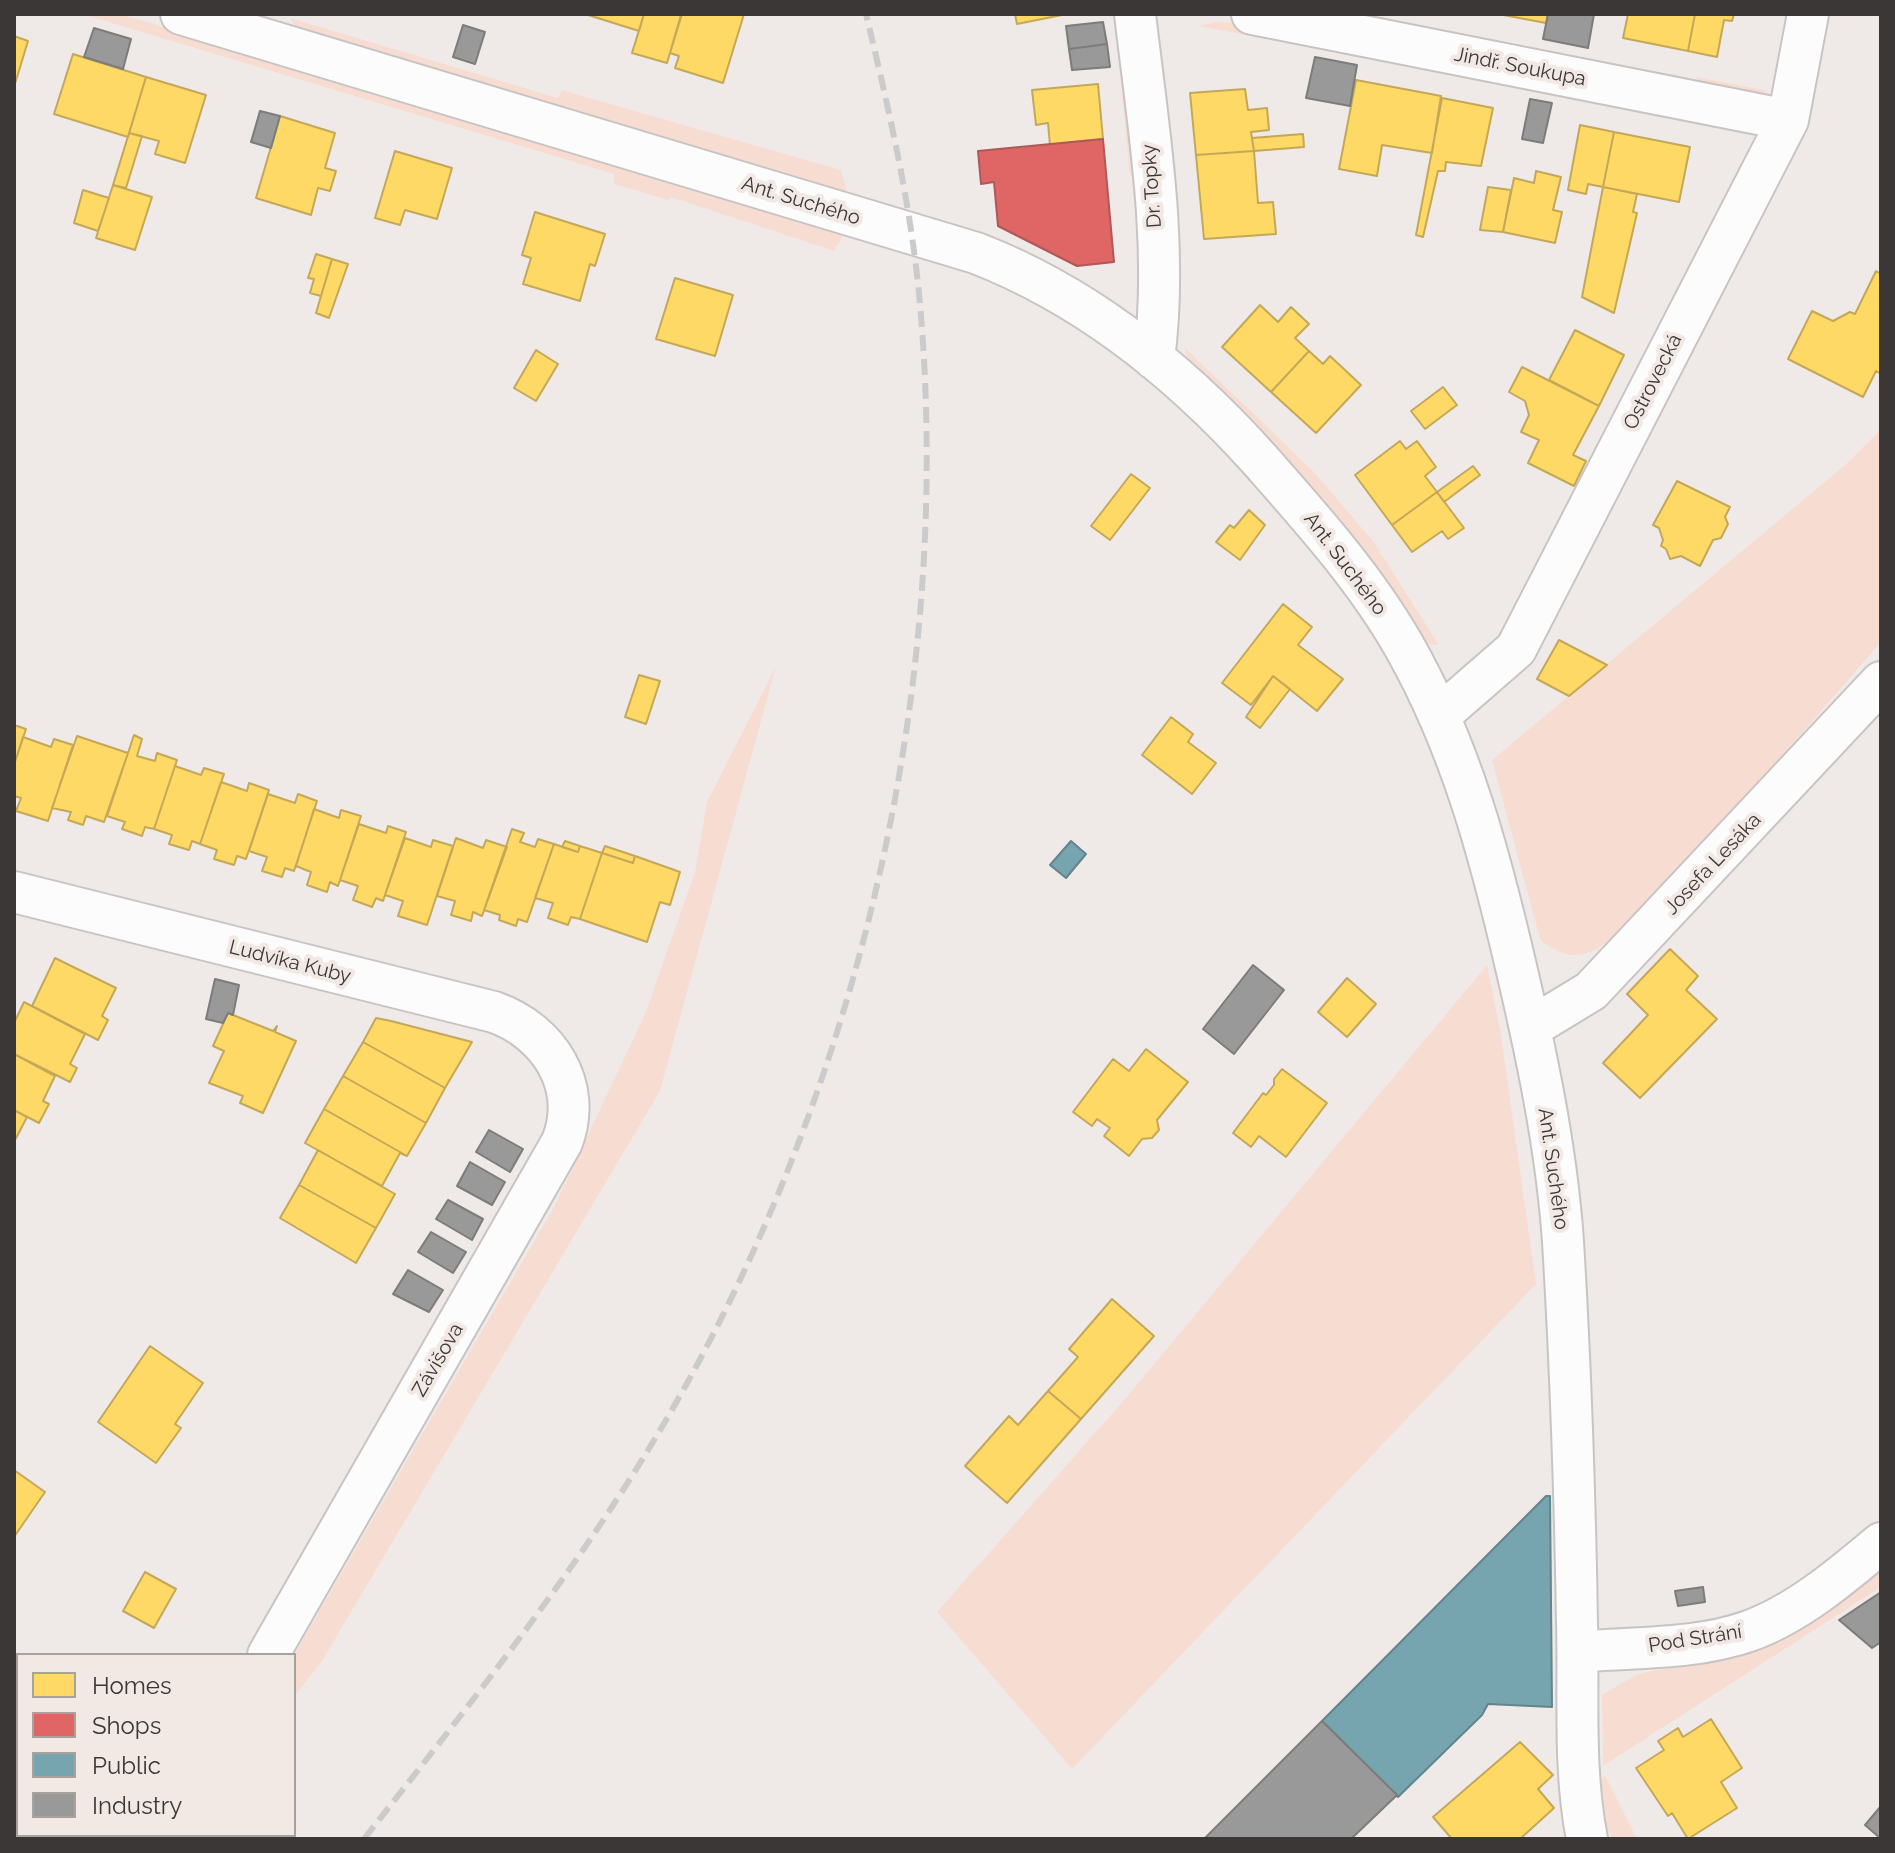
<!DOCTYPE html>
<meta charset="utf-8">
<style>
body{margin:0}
#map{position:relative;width:1895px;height:1853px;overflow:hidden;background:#efeae8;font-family:Raleway,sans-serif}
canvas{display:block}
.frame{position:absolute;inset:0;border:16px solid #3a3736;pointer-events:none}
.legend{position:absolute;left:16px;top:1653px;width:280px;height:184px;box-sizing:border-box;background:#f2e9e5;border:2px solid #a8a29f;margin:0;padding:10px 14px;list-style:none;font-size:24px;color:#3a3736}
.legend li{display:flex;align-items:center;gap:16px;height:40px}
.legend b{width:40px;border:2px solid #a8a29f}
</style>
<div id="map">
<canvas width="1895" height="1853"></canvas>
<div class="frame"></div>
<ul class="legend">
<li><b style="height:22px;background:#ffd966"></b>Homes</li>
<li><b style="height:22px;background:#e06666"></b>Shops</li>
<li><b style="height:22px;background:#76a5af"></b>Public</li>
<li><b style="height:22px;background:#999"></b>Industry</li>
</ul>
</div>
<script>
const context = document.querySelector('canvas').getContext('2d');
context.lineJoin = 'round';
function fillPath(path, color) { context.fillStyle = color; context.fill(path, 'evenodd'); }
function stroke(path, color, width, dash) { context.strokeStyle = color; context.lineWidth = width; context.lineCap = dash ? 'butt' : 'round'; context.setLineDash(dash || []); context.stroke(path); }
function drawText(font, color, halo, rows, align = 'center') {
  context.font = font + ' Raleway,sans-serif'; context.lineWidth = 8; context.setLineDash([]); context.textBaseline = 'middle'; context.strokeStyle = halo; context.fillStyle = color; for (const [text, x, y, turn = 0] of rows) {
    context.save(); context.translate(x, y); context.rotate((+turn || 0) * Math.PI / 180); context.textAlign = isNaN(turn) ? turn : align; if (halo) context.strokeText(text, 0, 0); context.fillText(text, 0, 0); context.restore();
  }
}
const green = new Path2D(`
 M 82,14 L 120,14 L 846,231 L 834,251 L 671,197 L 668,200 L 614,184 L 614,174 Z
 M 290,18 L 558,98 L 562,90 L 841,170 L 849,201 L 301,35 Z
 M 1216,22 L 1238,23 L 1317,39 L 1320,49 L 1199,26 Z
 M 1127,62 L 1135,175 L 1130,175 L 1119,64 Z
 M 1696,77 L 1769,91 L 1746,97 L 1705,88 Z
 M 1184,347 L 1313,471 L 1373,541 L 1439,645 L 1423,644 L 1190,367 Z
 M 1879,431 L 1881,642 L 1749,794 L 1606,943 C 1583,960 1561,959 1540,939 L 1492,760 L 1845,465 Z
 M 776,666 L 660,1091 L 322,1661 L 294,1697 L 294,1655 L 554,1207 L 645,1014 L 695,872 L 707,802 Z
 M 1487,965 L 1501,1035 L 1536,1284 L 1072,1769 L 937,1612 L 1125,1399 Z
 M 1881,1565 L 1881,1587 L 1603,1766 L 1602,1695 L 1636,1675 L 1676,1665 Z
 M 1605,1775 L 1637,1839 L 1612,1839 L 1592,1791 Z
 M 117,1835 L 185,1835 L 182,1839 L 114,1839 Z`);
const homes = new Path2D(`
 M 585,14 L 644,14 L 639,31 Z
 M 644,14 L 681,15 L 667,63 L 632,53 Z
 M 744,14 L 723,83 L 675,68 L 679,56 L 670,53 L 682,14 Z
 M 1015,14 L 1067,14 L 1017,24 Z
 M 1498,14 L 1548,14 L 1546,23 Z
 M 1628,14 L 1695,14 L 1688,51 L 1623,38 Z
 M 1695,14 L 1734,14 L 1732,21 L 1724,20 L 1717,57 L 1688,51 Z
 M 14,36 L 28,41 L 14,87 Z
 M 73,54 L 146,77 L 128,137 L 54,114 Z
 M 146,77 L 206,95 L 185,163 L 155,154 L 159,141 L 129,133 Z
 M 1356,80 L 1441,96 L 1432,153 L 1382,145 L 1377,176 L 1339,169 Z
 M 1098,84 L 1103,139 L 1050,145 L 1048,123 L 1036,125 L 1032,90 Z
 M 1245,89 L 1248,110 L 1267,108 L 1269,130 L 1251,132 L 1254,151 L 1196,155 L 1190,93 Z
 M 1442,98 L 1493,108 L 1481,166 L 1446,162 L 1445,171 L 1438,171 L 1423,237 L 1416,235 Z
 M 280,116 L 335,133 L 325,168 L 336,171 L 330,191 L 318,188 L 311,215 L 256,198 Z
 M 1580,125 L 1614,132 L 1603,187 L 1588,184 L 1586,194 L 1568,190 Z
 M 1614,132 L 1690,147 L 1679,202 L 1603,187 Z
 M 129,133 L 142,136 L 126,188 L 113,185 Z
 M 1303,134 L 1304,147 L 1254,151 L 1252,138 Z
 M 395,151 L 452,168 L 437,219 L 405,210 L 400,225 L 375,218 Z
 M 1254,151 L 1258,203 L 1273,202 L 1276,234 L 1204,239 L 1196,155 Z
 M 1536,171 L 1561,177 L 1553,210 L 1562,212 L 1555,243 L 1503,232 L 1514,178 L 1534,183 Z
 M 113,185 L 152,197 L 135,250 L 96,238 Z
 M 1488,187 L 1511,190 L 1503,232 L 1480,230 Z
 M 1603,187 L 1637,194 L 1633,212 L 1637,213 L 1614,313 L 1582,297 Z
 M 83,190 L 109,198 L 98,231 L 74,223 Z
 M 535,212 L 605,234 L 595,266 L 590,264 L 580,301 L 523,284 L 531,258 L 522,255 Z
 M 316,254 L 332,259 L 321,296 L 310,293 L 314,279 L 308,278 Z
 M 332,259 L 348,264 L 329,318 L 316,313 Z
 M 1876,271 L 1881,274 L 1881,374 L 1876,371 L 1863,397 L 1788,359 L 1812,311 L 1833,321 L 1850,312 L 1855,314 Z
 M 675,278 L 733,295 L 715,356 L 656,339 Z
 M 1260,305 L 1278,322 L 1291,307 L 1309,324 L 1295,338 L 1309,351 L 1271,392 L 1222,347 Z
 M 1575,330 L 1624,355 L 1599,406 L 1549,380 Z
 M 536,350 L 558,364 L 536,401 L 514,388 Z
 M 1309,351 L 1323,364 L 1330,356 L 1361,385 L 1316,433 L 1271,392 Z
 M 1522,367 L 1599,406 L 1573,455 L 1586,461 L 1574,486 L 1528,463 L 1539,440 L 1521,432 L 1529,415 L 1525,401 L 1509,392 Z
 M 1443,387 L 1457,405 L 1425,429 L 1411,411 Z
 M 1400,441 L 1406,449 L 1417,441 L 1436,467 L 1425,476 L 1437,492 L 1392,525 L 1355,475 Z
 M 1473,466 L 1480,475 L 1444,502 L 1437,492 Z
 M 1131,474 L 1150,488 L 1110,540 L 1091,526 Z
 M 1677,481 L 1730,507 L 1725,517 L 1728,524 L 1721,538 L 1713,540 L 1700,566 L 1681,556 L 1670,559 L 1666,549 L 1661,546 L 1663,540 L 1659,528 L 1653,525 Z
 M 1437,492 L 1464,528 L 1448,539 L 1442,531 L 1412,552 L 1392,525 Z
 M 1249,510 L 1265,525 L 1240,560 L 1216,542 L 1230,525 L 1234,528 Z
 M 1283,604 L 1312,627 L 1298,645 L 1343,679 L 1317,711 L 1273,676 L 1251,705 L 1222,683 Z
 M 1559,640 L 1607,665 L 1569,696 L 1537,679 Z
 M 639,675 L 660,681 L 646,724 L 625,717 Z
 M 1273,676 L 1290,689 L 1260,728 L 1246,717 Z
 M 1171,717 L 1193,734 L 1188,742 L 1216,763 L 1192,794 L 1142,755 Z
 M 14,725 L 26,729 L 14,765 Z
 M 134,735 L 142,739 L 137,756 L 155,761 L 157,753 L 177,760 L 154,829 L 145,827 L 142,836 L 122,829 L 125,822 L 107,816 Z
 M 77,736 L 128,753 L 104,822 L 86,816 L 83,825 L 68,820 L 71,812 L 52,808 Z
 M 23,737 L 51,747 L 54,739 L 73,745 L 48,821 L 16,811 L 21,798 L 14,796 L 14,765 Z
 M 175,766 L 201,775 L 204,768 L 224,774 L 200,844 L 192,841 L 189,850 L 169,844 L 172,835 L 154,829 Z
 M 221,782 L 247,791 L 249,783 L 269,790 L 246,859 L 237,856 L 234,865 L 214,859 L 217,850 L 200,844 Z
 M 268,794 L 295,803 L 298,794 L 317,801 L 294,871 L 285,868 L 282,877 L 262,871 L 267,857 L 249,851 Z
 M 314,809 L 339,818 L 341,810 L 361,816 L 338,886 L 330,882 L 327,892 L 307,885 L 311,872 L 296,866 Z
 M 359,824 L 386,833 L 388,826 L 406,832 L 383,901 L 376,898 L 372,907 L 353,900 L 358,886 L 340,880 Z
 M 512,829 L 524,833 L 520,842 L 535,847 L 538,839 L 554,844 L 527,922 L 518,919 L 516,926 L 499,920 L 500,915 L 484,910 Z
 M 405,838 L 431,847 L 433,840 L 453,846 L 427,925 L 398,916 L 403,901 L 385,895 Z
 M 456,838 L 483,848 L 486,840 L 507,847 L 482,916 L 473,912 L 471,921 L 451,915 L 455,901 L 437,896 Z
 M 565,841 L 580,846 L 578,852 L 562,847 Z
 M 554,844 L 578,852 L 580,846 L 602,853 L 580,919 L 571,917 L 568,925 L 548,918 L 553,903 L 535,898 Z
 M 605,846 L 635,856 L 633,863 L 602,853 Z
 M 602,853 L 633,863 L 635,856 L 680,872 L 670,905 L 660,902 L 647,942 L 580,919 Z
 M 1670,949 L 1698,976 L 1686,990 L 1717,1019 L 1640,1098 L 1603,1063 L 1648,1015 L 1627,994 Z
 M 55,958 L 116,988 L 102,1016 L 108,1020 L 98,1040 L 32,1006 Z
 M 1347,978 L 1376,1004 L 1347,1037 L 1318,1012 Z
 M 24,1002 L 85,1034 L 70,1064 L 77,1068 L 70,1082 L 14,1054 L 14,1023 Z
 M 228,1013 L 273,1031 L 277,1026 L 275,1032 L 296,1041 L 263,1113 L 240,1103 L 243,1096 L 209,1083 L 224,1051 L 213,1046 Z
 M 376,1018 L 391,1021 L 472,1042 L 445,1088 L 363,1042 Z
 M 363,1042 L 445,1088 L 426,1123 L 343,1076 Z
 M 1146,1049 L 1188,1082 L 1157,1120 L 1159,1130 L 1152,1138 L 1142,1139 L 1129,1156 L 1104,1136 L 1110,1128 L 1097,1119 L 1092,1126 L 1073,1112 L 1113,1059 L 1129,1071 Z
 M 14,1054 L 55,1076 L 43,1101 L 49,1104 L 39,1123 L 14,1110 Z
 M 1282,1069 L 1327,1103 L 1286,1157 L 1259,1136 L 1251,1147 L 1233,1133 L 1263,1093 L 1266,1095 L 1274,1085 L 1274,1079 Z
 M 343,1076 L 426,1123 L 407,1156 L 324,1109 Z
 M 324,1109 L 407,1156 L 400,1153 L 382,1186 L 305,1143 Z
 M 14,1110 L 27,1117 L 14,1142 Z
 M 318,1150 L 395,1194 L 376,1228 L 299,1185 Z
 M 299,1185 L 376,1228 L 356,1263 L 280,1218 Z
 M 1112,1299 L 1154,1336 L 1081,1419 L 1048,1391 L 1078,1357 L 1069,1349 Z
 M 150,1346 L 203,1383 L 175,1424 L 181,1428 L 156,1463 L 98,1422 Z
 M 1048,1391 L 1081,1419 L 1007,1503 L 965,1466 L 1009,1416 L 1018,1425 Z
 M 14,1470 L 45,1492 L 14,1537 Z
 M 145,1572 L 176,1589 L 154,1628 L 123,1611 Z
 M 1711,1719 L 1742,1768 L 1721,1782 L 1737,1808 L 1688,1839 L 1672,1813 L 1668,1816 L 1636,1768 L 1664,1750 L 1658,1741 L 1678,1728 L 1683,1737 Z
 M 1520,1742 L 1553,1775 L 1538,1789 L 1554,1808 L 1520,1839 L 1452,1839 L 1433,1817 Z
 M 14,1774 L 18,1777 L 18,1825 L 14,1830 Z`);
const shops = new Path2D(`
 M 1103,139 L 1114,262 L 1077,266 L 998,226 L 994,182 L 981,184 L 978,151 Z`);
const public = new Path2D(`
 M 1071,841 L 1086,854 L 1066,878 L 1050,865 Z
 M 1546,1496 L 1550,1496 L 1552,1707 L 1488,1704 L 1482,1715 L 1398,1797 L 1322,1721 Z`);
const industry = new Path2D(`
 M 1548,14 L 1594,14 L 1588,48 L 1543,39 Z
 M 1103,22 L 1107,44 L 1069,49 L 1066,26 Z
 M 463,25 L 485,32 L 475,64 L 453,57 Z
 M 94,28 L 131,39 L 123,69 L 84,57 Z
 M 1107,44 L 1110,67 L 1072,70 L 1069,49 Z
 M 1315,57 L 1357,65 L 1350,106 L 1306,98 Z
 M 1530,99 L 1552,103 L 1543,143 L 1522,139 Z
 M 260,111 L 280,116 L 271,148 L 251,142 Z
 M 1253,965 L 1284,990 L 1234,1054 L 1203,1029 Z
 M 215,979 L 239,985 L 233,1015 L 228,1013 L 223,1023 L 206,1019 Z
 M 489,1130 L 523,1149 L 510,1172 L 476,1152 Z
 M 470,1162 L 505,1182 L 492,1205 L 457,1186 Z
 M 448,1200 L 483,1219 L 472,1240 L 436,1219 Z
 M 431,1232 L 466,1252 L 453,1273 L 418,1252 Z
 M 408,1270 L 443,1290 L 429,1312 L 393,1294 Z
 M 1703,1587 L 1705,1602 L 1678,1606 L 1675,1591 Z
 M 1881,1592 L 1881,1642 L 1872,1648 L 1839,1620 Z
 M 1322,1721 L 1397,1795 L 1351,1839 L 1204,1839 Z
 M 1881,1806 L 1881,1837 L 1880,1838 L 1865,1825 Z`);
const minor = new Path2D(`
 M 181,14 L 976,253 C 1087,296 1181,372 1260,460 C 1312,519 1365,578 1404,646 C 1462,748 1491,859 1517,971 C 1539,1065 1559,1162 1564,1258 C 1571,1379 1575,1500 1577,1622 C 1579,1694 1573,1768 1587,1839
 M 1135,14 C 1148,126 1169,246 1154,359
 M 1252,14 L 1788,120
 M 1439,716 L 1516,649 L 1788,120 L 1808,14
 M 14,892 L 494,1012 C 548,1031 584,1085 562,1142 L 268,1655
 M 1530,1028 L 1591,991 L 1881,682
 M 1578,1652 C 1633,1647 1696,1650 1749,1631 C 1797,1614 1843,1575 1881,1543
 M 14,1694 L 18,1696
 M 82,1839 L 86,1835`);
const rail = new Path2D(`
 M 364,1839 C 462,1714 562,1590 645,1455 C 850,1123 953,705 921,316 C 913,213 890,114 866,14`);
const streetNames = [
 ["Jindř. Soukupa",1520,67,11],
 ["Dr. Topky",1152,186,-94],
 ["Ant. Suchého",801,201,17],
 ["Ostrovecká",1653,382,-63],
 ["Ant. Suchého",1345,564,53],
 ["Josefa Lesáka",1713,864,-47],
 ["Ludvíka Kuby",290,962,14],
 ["Ant. Suchého",1553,1169,82],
 ["Závišova",438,1360,-60],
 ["Pod Strání",1695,1639,-9]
];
fillPath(green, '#f7ddd1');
fillPath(homes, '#ffd966');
stroke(homes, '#c4a858', 2);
fillPath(shops, '#e06666');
stroke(shops, '#ae5858', 2);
fillPath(public, '#76a5af');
stroke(public, '#64848b', 2);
fillPath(industry, '#999');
stroke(industry, '#7c7c7b', 2);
stroke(minor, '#c8c4c3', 44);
stroke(minor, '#fdfcfc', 40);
stroke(rail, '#cccbcb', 6, [16, 8]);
drawText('20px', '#3a3736', '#f2e9e5', streetNames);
</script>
